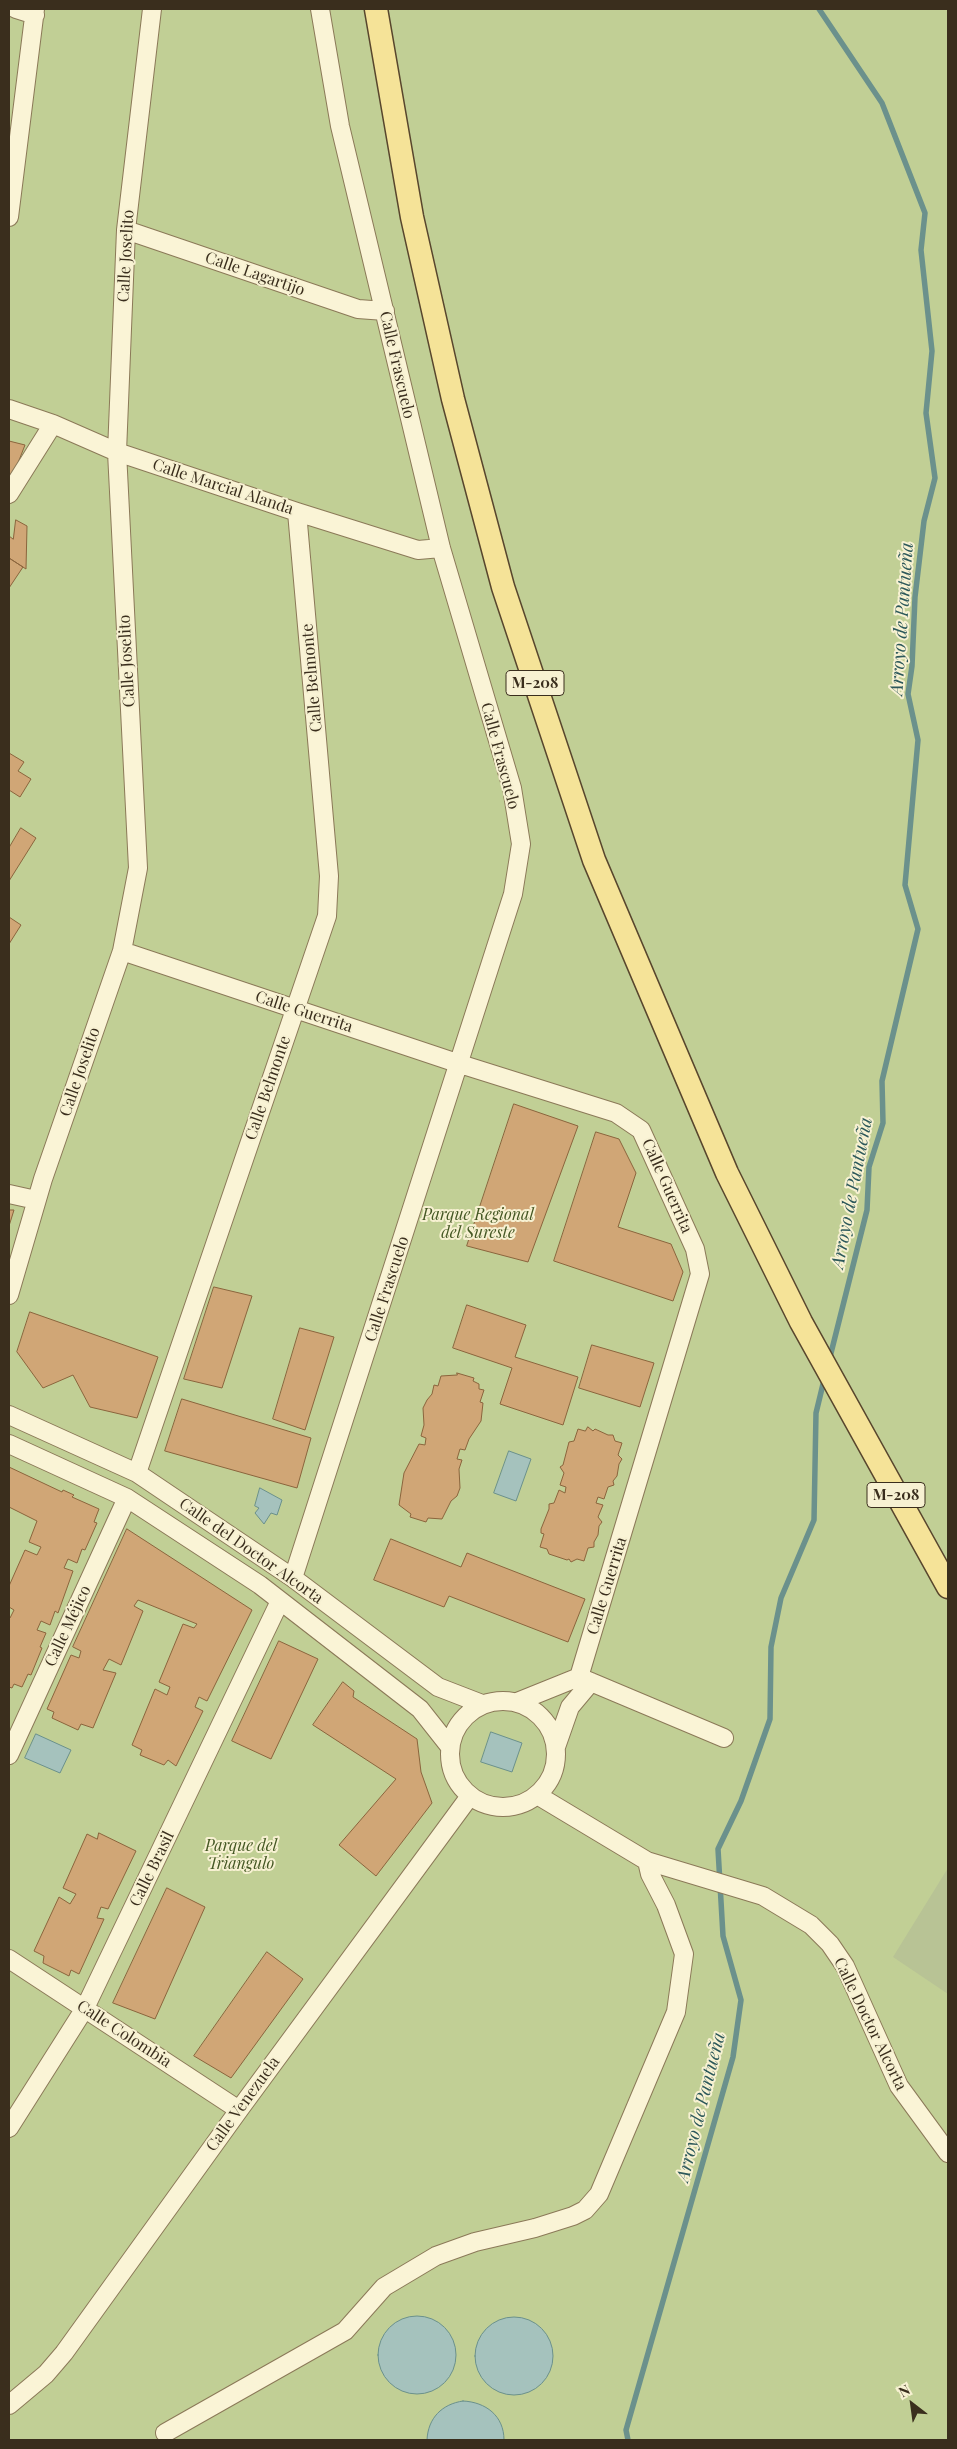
<!DOCTYPE html>
<meta charset="utf-8">
<style>
body{margin:0}
#map{position:relative;width:957px;height:2449px;overflow:hidden;background:#f0e8c2;font-family:"Playfair Display",serif}
canvas{display:block}
.frame{position:absolute;inset:0;border:10px solid #3a2e1d;pointer-events:none}
.north{position:absolute;left:887px;top:2379px;width:50px;height:50px;-webkit-text-stroke:4px #f7f1d2;paint-order:stroke;rotate:330deg;font-size:14px;font-weight:700;line-height:20px;text-align:center;color:#3a2e1d}
.north::after{content:'';display:block;margin:auto;width:18px;height:22px;background:#3a2e1d;clip-path:polygon(50% 0,100% 100%,50% 72%,0 100%)}
</style>
<div id="map">
<canvas width="957" height="2449"></canvas>
<div class="frame"></div>
<div class="north">N</div>
</div>
<script>
const context = document.querySelector('canvas').getContext('2d');
context.lineJoin = 'round';
function fillPath(path, color) { context.fillStyle = color; context.fill(path, 'evenodd'); }
function stroke(path, color, width, dash) { context.strokeStyle = color; context.lineWidth = width; context.lineCap = dash ? 'butt' : 'round'; context.setLineDash(dash || []); context.stroke(path); }
function drawText(font, color, halo, rows, align = 'center') {
  context.font = font + ' "Playfair Display",serif'; context.lineWidth = 4; context.setLineDash([]); context.textBaseline = 'middle'; context.strokeStyle = halo; context.fillStyle = color; for (const [text, x, y, turn = 0] of rows) {
    context.save(); context.translate(x, y); context.rotate((+turn || 0) * Math.PI / 180); context.textAlign = isNaN(turn) ? turn : align; if (halo) context.strokeText(text, 0, 0); context.fillText(text, 0, 0); context.restore();
  }
}
const green = new Path2D(`
 M 9,9 L 948,9 L 948,2440 L 9,2440 Z`);
const cemetery = new Path2D(`
 M 948,1868 L 948,1994 L 893,1957 Z`);
const water = new Path2D(`
 M 509,1451 L 531,1459 L 516,1501 L 494,1493 Z
 M 260,1488 L 282,1500 L 277,1515 L 271,1513 L 264,1524 L 255,1513 L 259,1508 L 255,1506 Z
 M 491,1732 L 522,1743 L 512,1772 L 481,1762 Z
 M 36,1734 L 71,1750 L 60,1773 L 25,1758 Z
 M378 2355a39 39 0 1 1 78 0a39 39 0 1 1-78 0Z
 M475 2356a39 39 0 1 1 78 0a39 39 0 1 1-78 0Z
 M 463,2401 C 486,2402 504,2416 504,2440 L 427,2440 C 428,2418 442,2404 463,2401 Z`);
const stream = new Path2D(`
 M 819,9 L 882,103 L 925,213 L 921,250 L 932,351 L 926,413 L 935,478 L 924,521 L 915,597 L 912,666 L 908,694 L 918,740 L 905,885 L 918,929 L 882,1081 L 883,1123 L 869,1167 L 867,1210 L 829,1361
 M 628,2440 L 626,2430 L 733,2057 L 741,2000 L 723,1936 L 718,1849 L 741,1801 L 770,1719 L 771,1647 L 781,1598 L 814,1520 L 816,1413 L 824,1380`);
const building = new Path2D(`
 M 9,441 L 25,445 L 9,486 Z
 M 16,520 L 27,526 L 26,569 L 9,558 L 9,536 L 13,539 Z
 M 9,558 L 23,567 L 9,588 Z
 M 9,753 L 24,762 L 18,771 L 31,779 L 20,797 L 9,790 Z
 M 21,828 L 36,838 L 9,881 L 9,848 Z
 M 9,917 L 21,925 L 9,944 Z
 M 514,1104 L 578,1126 L 528,1262 L 467,1246 Z
 M 596,1132 L 619,1139 L 636,1173 L 618,1227 L 671,1244 L 683,1272 L 673,1301 L 554,1261 Z
 M 9,1210 L 14,1210 L 9,1226 Z
 M 214,1287 L 252,1296 L 222,1388 L 184,1379 Z
 M 467,1305 L 526,1325 L 515,1357 L 578,1377 L 563,1425 L 500,1404 L 512,1368 L 453,1348 Z
 M 30,1312 L 158,1357 L 137,1418 L 90,1407 L 73,1375 L 43,1388 L 17,1352 Z
 M 300,1328 L 334,1337 L 305,1430 L 273,1419 Z
 M 592,1345 L 654,1363 L 640,1407 L 579,1388 Z
 M 457,1373 L 474,1378 L 473,1381 L 479,1384 L 479,1389 L 484,1390 L 480,1402 L 483,1403 L 481,1421 L 469,1439 L 465,1450 L 460,1449 L 457,1459 L 462,1460 L 459,1469 L 460,1488 L 457,1496 L 451,1501 L 442,1519 L 428,1518 L 426,1522 L 410,1517 L 411,1514 L 399,1505 L 404,1473 L 419,1444 L 425,1445 L 426,1438 L 421,1436 L 424,1425 L 423,1408 L 427,1400 L 432,1394 L 434,1385 L 438,1386 L 441,1376 L 457,1375 Z
 M 182,1399 L 311,1438 L 297,1488 L 165,1451 Z
 M 588,1427 L 593,1431 L 595,1429 L 608,1435 L 613,1435 L 615,1441 L 622,1443 L 618,1455 L 622,1459 L 619,1464 L 617,1476 L 613,1481 L 614,1485 L 608,1487 L 604,1499 L 598,1497 L 596,1503 L 603,1505 L 598,1517 L 602,1522 L 599,1526 L 598,1535 L 594,1542 L 594,1547 L 588,1548 L 584,1561 L 577,1559 L 571,1562 L 569,1559 L 567,1560 L 549,1554 L 547,1549 L 540,1547 L 544,1534 L 541,1533 L 541,1529 L 549,1509 L 549,1504 L 554,1503 L 559,1490 L 565,1493 L 566,1487 L 560,1485 L 564,1473 L 560,1467 L 563,1465 L 569,1442 L 574,1441 L 578,1429 L 585,1431 Z
 M 9,1467 L 62,1492 L 63,1490 L 74,1495 L 72,1497 L 99,1509 L 94,1522 L 97,1523 L 85,1550 L 82,1549 L 77,1563 L 68,1559 L 64,1568 L 73,1571 L 58,1613 L 55,1611 L 50,1625 L 41,1621 L 37,1630 L 46,1633 L 40,1647 L 42,1648 L 31,1675 L 28,1674 L 22,1687 L 14,1684 L 12,1688 L 9,1687 L 9,1617 L 10,1618 L 14,1610 L 9,1607 L 9,1586 L 25,1550 L 37,1555 L 41,1547 L 29,1542 L 37,1521 L 9,1507 Z
 M 127,1529 L 252,1610 L 207,1701 L 199,1697 L 195,1707 L 203,1711 L 176,1766 L 168,1760 L 164,1765 L 140,1755 L 142,1750 L 132,1745 L 155,1689 L 167,1695 L 170,1687 L 159,1682 L 183,1624 L 194,1628 L 197,1624 L 138,1600 L 134,1606 L 143,1611 L 121,1665 L 109,1659 L 103,1670 L 116,1673 L 93,1728 L 81,1724 L 78,1730 L 52,1718 L 54,1712 L 47,1709 L 71,1655 L 79,1658 L 81,1651 L 73,1647 Z
 M 391,1539 L 461,1567 L 467,1553 L 585,1599 L 568,1642 L 449,1596 L 444,1607 L 374,1580 Z
 M 279,1641 L 318,1659 L 271,1759 L 232,1741 Z
 M 343,1682 L 354,1691 L 353,1697 L 417,1739 L 421,1772 L 432,1803 L 376,1876 L 339,1845 L 396,1779 L 313,1725 Z
 M 99,1833 L 136,1851 L 108,1909 L 101,1907 L 97,1918 L 104,1919 L 79,1974 L 71,1970 L 69,1976 L 43,1963 L 44,1956 L 34,1951 L 59,1897 L 70,1904 L 76,1894 L 63,1888 L 87,1834 L 97,1839 Z
 M 167,1888 L 205,1907 L 155,2019 L 113,2003 Z
 M 267,1952 L 303,1979 L 231,2078 L 194,2056 Z`);
const minor = new Path2D(`
 M 16,9 L 35,15
 M 9,217 L 35,9
 M 126,230 L 358,309 L 385,311
 M 9,409 L 53,424 L 117,452 L 297,512 L 418,550 L 441,548
 M 9,494 L 53,424
 M 122,951 L 460,1064 L 616,1113 L 641,1130 L 695,1249 L 700,1274 L 579,1677 L 517,1702
 M 9,1194 L 36,1200
 M 9,1295 L 43,1179 L 122,951 L 138,868 L 117,452 L 126,230 L 152,9
 M 9,1415 L 137,1473 L 293,1578 L 438,1687 L 482,1704
 M 9,1444 L 127,1498 L 260,1585 L 420,1709 L 450,1747
 M 137,1473 L 327,916 L 329,876 L 297,512
 M 293,1578 L 513,894 L 521,844 L 512,788 L 441,548 L 340,126 L 320,9
 M 579,1677 L 724,1738
 M450 1754a53 53 0 1 1 106 0a53 53 0 1 1-106 0Z
 M 556,1747 L 570,1707 L 591,1682
 M 9,1755 L 127,1498
 M 537,1795 L 647,1861 L 763,1896 L 811,1925 L 830,1944 L 845,1966 L 899,2086 L 948,2153
 M 9,1959 L 239,2110
 M 9,2128 L 85,2008 L 280,1601
 M 9,2405 L 46,2374 L 64,2353 L 239,2110 L 470,1796
 M 165,2433 L 345,2331 L 384,2287 L 436,2256 L 475,2242 L 535,2228 L 573,2216 L 585,2210 L 599,2194 L 676,2012 L 684,1954 L 666,1905 L 650,1874 L 647,1861`);
const major = new Path2D(`
 M 376,9 L 412,217 L 453,399 L 503,587 L 594,860 L 727,1173 L 801,1322 L 948,1587`);
const shields = [
 [535,683,58],
 [896,1495,58]
];
const shieldNames = [
 ["M-208",535,683],
 ["M-208",896,1495]
];
const streetNames = [
 ["Calle Joselito",126,256,-87],
 ["Calle Lagartijo",255,274,19],
 ["Calle Frascuelo",397,365,77],
 ["Calle Marcial Alanda",223,487,18],
 ["Calle Joselito",127,661,-93],
 ["Calle Belmonte",312,678,-95],
 ["Calle Frascuelo",500,756,75],
 ["Calle Guerrita",304,1012,18],
 ["Calle Joselito",80,1072,-71],
 ["Calle Belmonte",268,1088,-71],
 ["Calle Guerrita",667,1186,66],
 ["Calle Frascuelo",387,1289,-72],
 ["Calle del Doctor Alcorta",251,1551,35],
 ["Calle Guerrita",607,1586,-73],
 ["Calle Méjico",68,1626,-65],
 ["Calle Brasil",152,1869,-64],
 ["Calle Doctor Alcorta",870,2024,64],
 ["Calle Colombia",124,2034,33],
 ["Calle Venezuela",243,2104,-54]
];
const parkNames = [
 ["Parque Regional",478,1215],
 ["del Sureste",478,1233],
 ["Parque del",241,1846],
 ["Triangulo",241,1864]
];
const waterNames = [
 ["Arroyo de Pantueña",902,619,-86],
 ["Arroyo de Pantueña",852,1193,-79],
 ["Arroyo de Pantueña",701,2107,-76]
];
fillPath(green, '#c1cf95');
fillPath(cemetery, '#b8c395');
fillPath(water, '#a5c2bd');
stroke(water, '#6b918c', 1);
stroke(stream, '#6b918c', 5.5);
fillPath(building, '#d0a676');
stroke(building, '#8b653d', 1);
stroke(minor, '#8b7958', 20);
stroke(major, '#58462d', 25);
stroke(minor, '#faf4d6', 18);
stroke(major, '#f5e398', 22);
for (const [x, y, w] of shields) { const box = new Path2D(); box.roundRect(x - w / 2, y - 12.5, w, 25, 4); context.fillStyle = '#f7f1d2'; context.fill(box); stroke(box, '#3a2e1d', 1); }
drawText('bold 15px', '#3a2e1d', null, shieldNames);
drawText('16px', '#3a2e1d', '#f7f1d2', streetNames);
drawText('italic 16px', '#445723', '#f7f1d2', parkNames);
drawText('italic 18px', '#2c585a', '#f7f1d2', waterNames);
</script>
